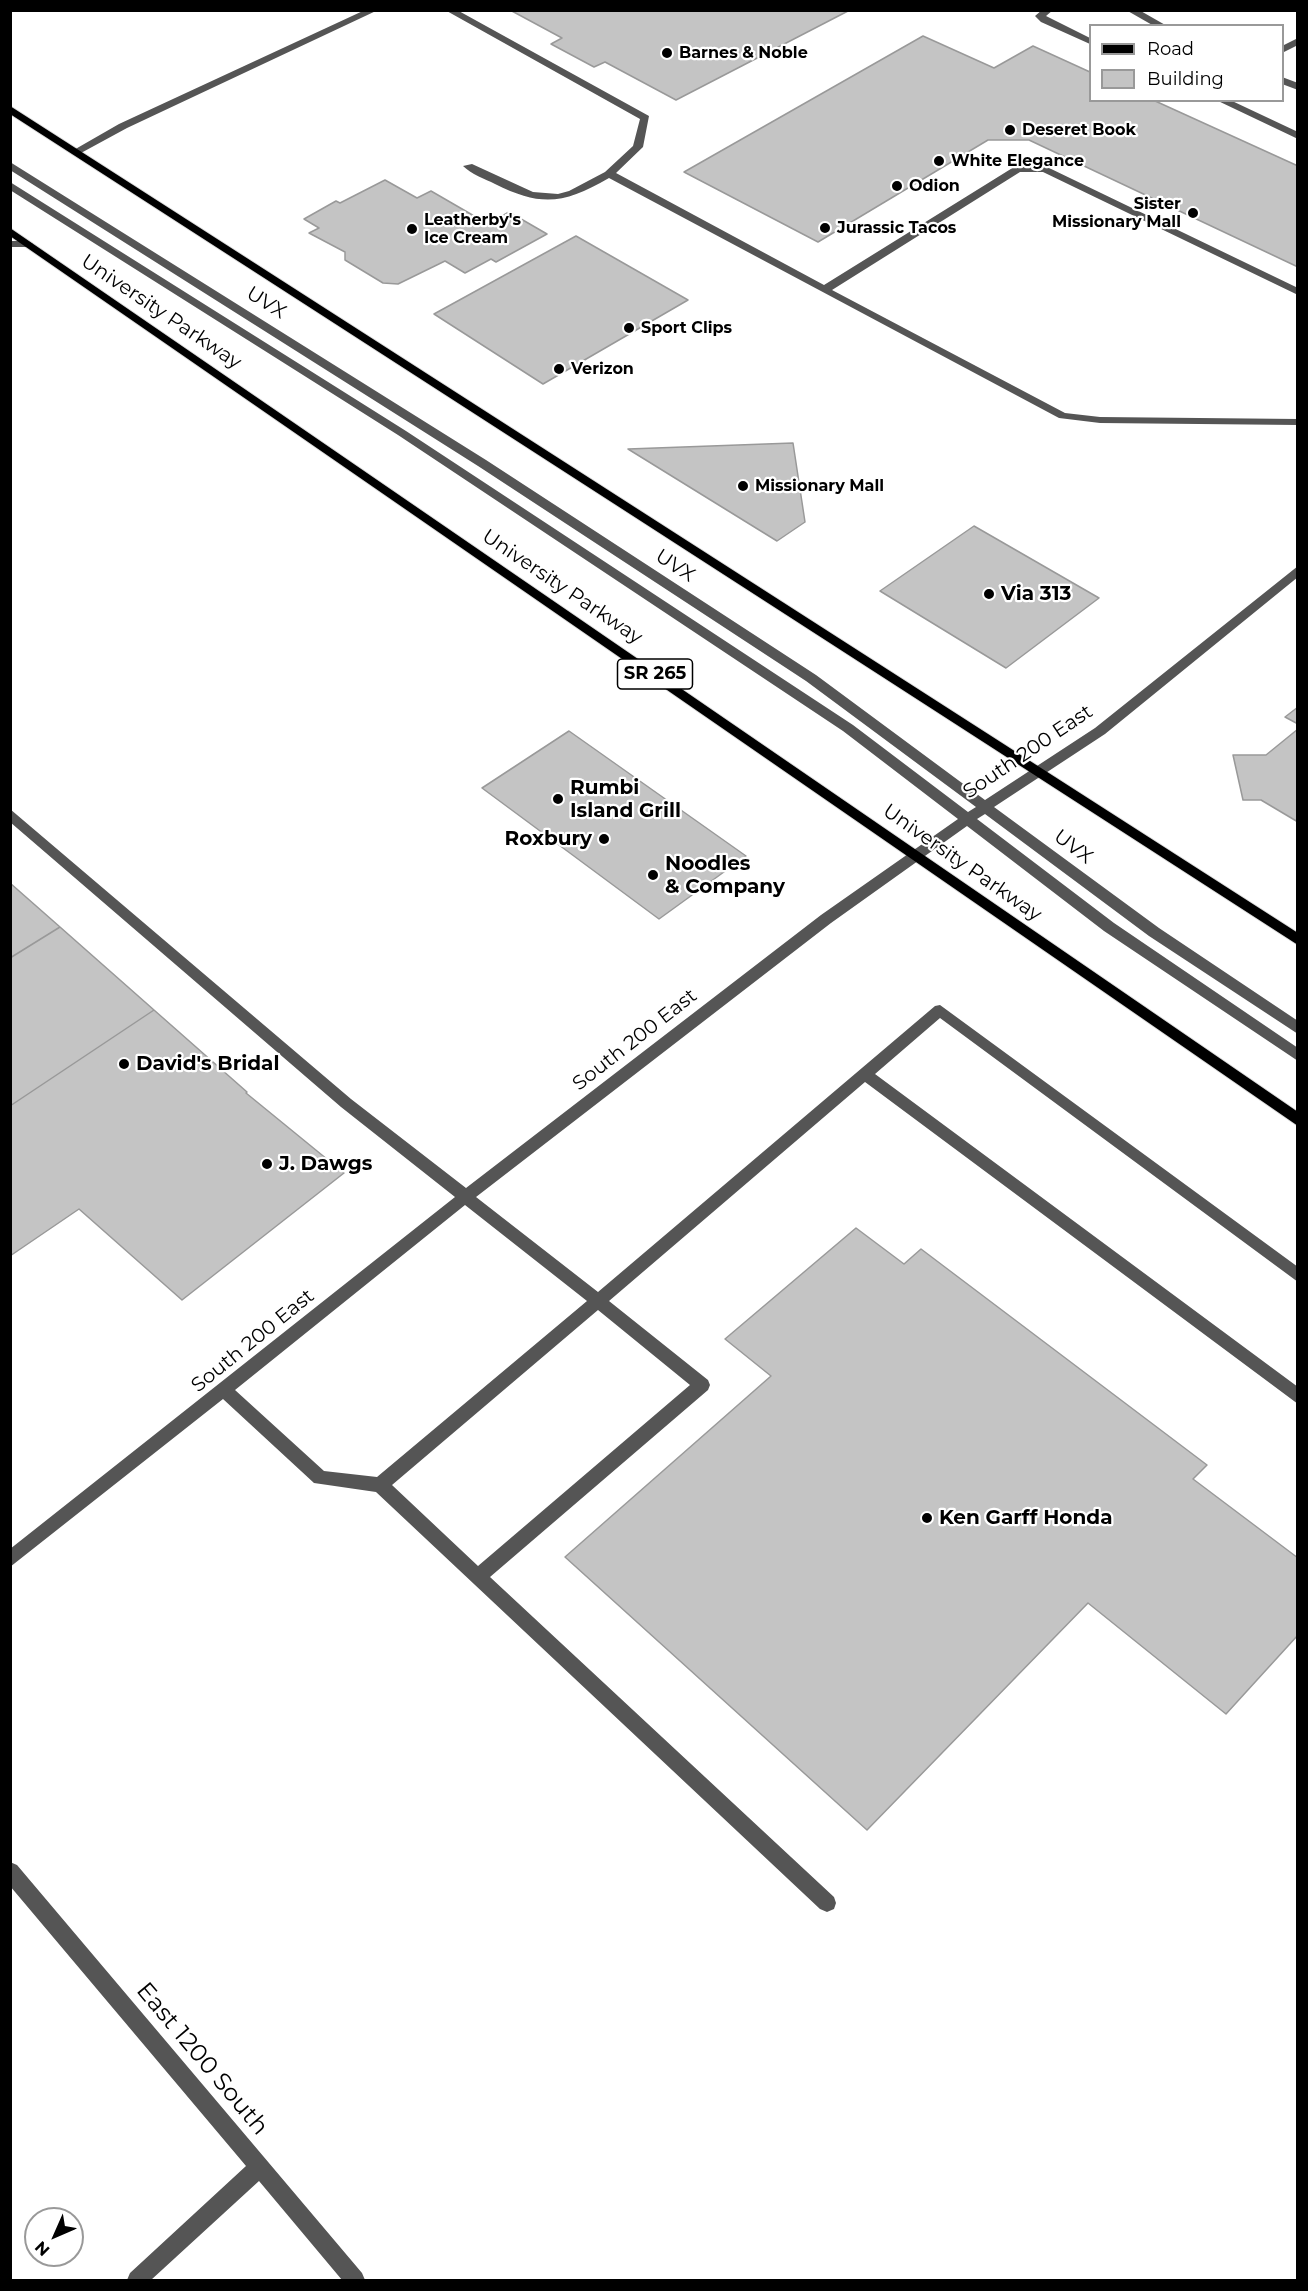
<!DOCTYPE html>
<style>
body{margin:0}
#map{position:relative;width:1308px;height:2291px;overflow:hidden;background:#fff;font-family:Montserrat,sans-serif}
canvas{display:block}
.frame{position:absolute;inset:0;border:12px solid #000;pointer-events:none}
.legend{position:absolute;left:1089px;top:24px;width:195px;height:78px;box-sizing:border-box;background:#fff;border:2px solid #999;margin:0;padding:8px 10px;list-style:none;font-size:18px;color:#000}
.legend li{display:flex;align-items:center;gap:12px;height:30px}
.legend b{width:30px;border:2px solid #999}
.north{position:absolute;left:24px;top:2207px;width:60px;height:60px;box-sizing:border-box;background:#fff;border:2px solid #999;border-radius:50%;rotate:225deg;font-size:16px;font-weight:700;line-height:24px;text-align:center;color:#000}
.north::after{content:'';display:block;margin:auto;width:21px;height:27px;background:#000;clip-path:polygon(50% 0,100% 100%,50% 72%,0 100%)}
</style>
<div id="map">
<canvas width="1308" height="2291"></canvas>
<div class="frame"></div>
<ul class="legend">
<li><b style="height:8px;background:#000"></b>Road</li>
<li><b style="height:16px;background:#c4c4c4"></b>Building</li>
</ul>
<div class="north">N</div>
</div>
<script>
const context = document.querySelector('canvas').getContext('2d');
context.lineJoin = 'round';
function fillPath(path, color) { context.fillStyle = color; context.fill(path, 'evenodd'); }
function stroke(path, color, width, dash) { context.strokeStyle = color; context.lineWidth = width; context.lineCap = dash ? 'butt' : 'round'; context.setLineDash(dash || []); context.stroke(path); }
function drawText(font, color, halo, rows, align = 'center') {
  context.font = font + ' Montserrat,sans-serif'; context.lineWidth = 4.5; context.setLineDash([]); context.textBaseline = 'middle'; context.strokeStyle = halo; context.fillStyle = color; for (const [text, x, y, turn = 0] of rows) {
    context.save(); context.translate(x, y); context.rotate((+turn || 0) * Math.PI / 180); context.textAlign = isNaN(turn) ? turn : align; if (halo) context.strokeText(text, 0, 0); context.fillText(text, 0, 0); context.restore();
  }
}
const building = new Path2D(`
 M 510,10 L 848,10 L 848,11 L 676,100 L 605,62 L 594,67 L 551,44 L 562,38 Z
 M 923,36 L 994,68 L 1033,46 L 1090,72 L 1090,100 L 1153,100 L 1298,166 L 1298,267 L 1029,140 L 988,140 L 818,242 L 684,172 Z
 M 385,180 L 417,198 L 431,191 L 488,224 L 509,212 L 547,234 L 496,262 L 491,259 L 465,273 L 445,261 L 398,284 L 383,283 L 345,260 L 345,252 L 309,233 L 319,228 L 304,219 L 336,201 L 340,203 Z
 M 576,236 L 688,300 L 543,384 L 434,314 Z
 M 793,443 L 805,522 L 777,541 L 628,449 Z
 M 974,526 L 1099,598 L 1006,668 L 880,591 Z
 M 1298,707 L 1298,724 L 1285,717 Z
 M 1298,729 L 1298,822 L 1261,800 L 1243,800 L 1233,755 L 1266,755 Z
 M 569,731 L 746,856 L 659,919 L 482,788 Z
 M 10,883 L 60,927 L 10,958 Z
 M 60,927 L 154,1010 L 10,1106 L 10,958 Z
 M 154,1010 L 247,1092 L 246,1093 L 344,1173 L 182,1300 L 79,1209 L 10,1256 L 10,1106 Z
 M 856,1228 L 904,1264 L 921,1249 L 1207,1465 L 1193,1479 L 1298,1558 L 1298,1635 L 1226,1714 L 1088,1603 L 867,1830 L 565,1557 L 771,1376 L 725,1339 Z`);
const minor = new Path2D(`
 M 365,10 L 378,10 L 127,128 L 81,153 L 72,151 L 119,124 Z
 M 445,10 L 457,10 L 649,116 L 643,147 L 616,173 L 824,285 L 1014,167 L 1045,166 L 1298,288 L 1298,295 L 1043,172 L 1020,172 L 832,290 L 1065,413 L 1100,417 L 1298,419 L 1298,425 L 1100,423 L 1059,418 L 609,178 C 565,203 543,208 495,184 C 485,179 471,174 463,166 L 472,164 L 533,192 L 558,194 L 569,191 L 605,172 L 633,146 L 640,119 Z
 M 1042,10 L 1053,10 L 1046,16 L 1090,38 L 1090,44 L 1041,22 L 1035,16 Z
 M 1126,10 L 1139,10 L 1167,26 L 1154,26 Z
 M 1298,38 L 1298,45 L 1282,53 L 1282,46 Z
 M 1282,77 L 1298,83 L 1298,90 L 1282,84 Z
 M 1216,100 L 1230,100 L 1298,132 L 1298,139 Z
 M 10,162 L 486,460 L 816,675 L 985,800 L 1095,728 L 1298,566 L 1298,577 L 1105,734 L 994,807 L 1159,928 L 1298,1021 L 1298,1034 L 1149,936 L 985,814 L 977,819 L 1114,923 L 1298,1048 L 1298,1061 L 1104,931 L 967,826 L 831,923 L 476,1197 L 598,1292 L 935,1006 L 940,1005 L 1298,1267 L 1298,1282 L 940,1018 L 875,1074 L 1298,1387 L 1298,1404 L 865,1082 L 609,1301 L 708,1380 L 710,1385 L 708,1390 L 490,1577 L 834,1897 L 836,1903 L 834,1909 L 827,1912 L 820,1909 L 376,1492 L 314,1483 L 223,1399 L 10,1567 L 10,1549 L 455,1197 L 341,1107 L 10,822 L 10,809 L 351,1099 L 466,1188 L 821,915 L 958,819 L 843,731 L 398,435 L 10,190 L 10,182 L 406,431 L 853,725 L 968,812 L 976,807 L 806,681 L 478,466 L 10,170 ZM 465,1205 L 587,1301 L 377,1477 L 324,1471 L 235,1390 ZM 598,1310 L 690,1385 L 478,1566 L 392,1485 Z
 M 10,241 L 28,241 L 33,244 L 28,247 L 10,247 Z
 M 10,1862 L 17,1865 L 362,2273 L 365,2280 L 342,2280 L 259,2181 L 151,2280 L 127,2280 L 130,2273 L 246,2166 L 10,1886 Z`);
const major = new Path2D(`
 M 10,106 L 1298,933 L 1298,945 L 10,114 Z
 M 10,228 L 1298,1112 L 1298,1126 L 10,236 Z`);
const markers = [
 [667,53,6,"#000"],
 [1010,130,6,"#000"],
 [939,161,6,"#000"],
 [897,186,6,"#000"],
 [1193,213,6,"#000"],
 [825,228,6,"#000"],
 [412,229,6,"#000"],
 [629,328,6,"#000"],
 [559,369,6,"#000"],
 [743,486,6,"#000"],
 [989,594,6,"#000"],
 [558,799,6,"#000"],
 [604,839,6,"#000"],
 [653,875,6,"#000"],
 [124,1064,6,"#000"],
 [267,1164,6,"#000"],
 [927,1518,6,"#000"]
];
const farPoinames = [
 ["Barnes & Noble",679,53],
 ["Deseret Book",1022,130],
 ["White Elegance",951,161],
 ["Odion",909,186],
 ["Sister",1181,204,"right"],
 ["Missionary Mall",1181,222,"right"],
 ["Leatherby's",424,220],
 ["Ice Cream",424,238],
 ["Jurassic Tacos",837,228],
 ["Sport Clips",641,328],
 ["Verizon",571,369],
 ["Missionary Mall",755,486]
];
const shields = [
 [655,674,75]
];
const shieldNames = [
 ["SR 265",655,674]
];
const streetNames = [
 ["UVX",266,303,32],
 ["University Parkway",161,312,34],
 ["UVX",675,566,33],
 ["University Parkway",562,587,34],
 ["South 200 East",1028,752,-34],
 ["UVX",1073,847,37],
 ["University Parkway",962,863,35],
 ["South 200 East",635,1040,-38],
 ["South 200 East",253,1341,-39]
];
const poiNames = [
 ["Via 313",1001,594],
 ["Rumbi",570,788],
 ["Island Grill",570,811],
 ["Roxbury",592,839,"right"],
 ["Noodles",665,864],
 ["& Company",665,887],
 ["David's Bridal",136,1064],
 ["J. Dawgs",279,1164],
 ["Ken Garff Honda",939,1518]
];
const nearStreetnames = [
 ["East 1200 South",202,2059,50]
];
fillPath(building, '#c4c4c4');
stroke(building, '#999', 1.5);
stroke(major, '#dbdbdb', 2);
fillPath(minor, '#555');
fillPath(major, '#000');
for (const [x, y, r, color] of markers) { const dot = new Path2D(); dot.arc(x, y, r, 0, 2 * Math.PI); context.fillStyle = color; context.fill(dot); stroke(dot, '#fff', 2); }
drawText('bold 16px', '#000', '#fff', farPoinames, 'left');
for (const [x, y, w] of shields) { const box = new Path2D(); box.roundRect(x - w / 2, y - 15, w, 30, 4.5); context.fillStyle = '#fff'; context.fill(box); stroke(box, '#000', 1.5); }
drawText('bold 18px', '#000', null, shieldNames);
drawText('20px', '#000', '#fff', streetNames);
drawText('bold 20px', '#000', '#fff', poiNames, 'left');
drawText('24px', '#000', '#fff', nearStreetnames);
</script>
